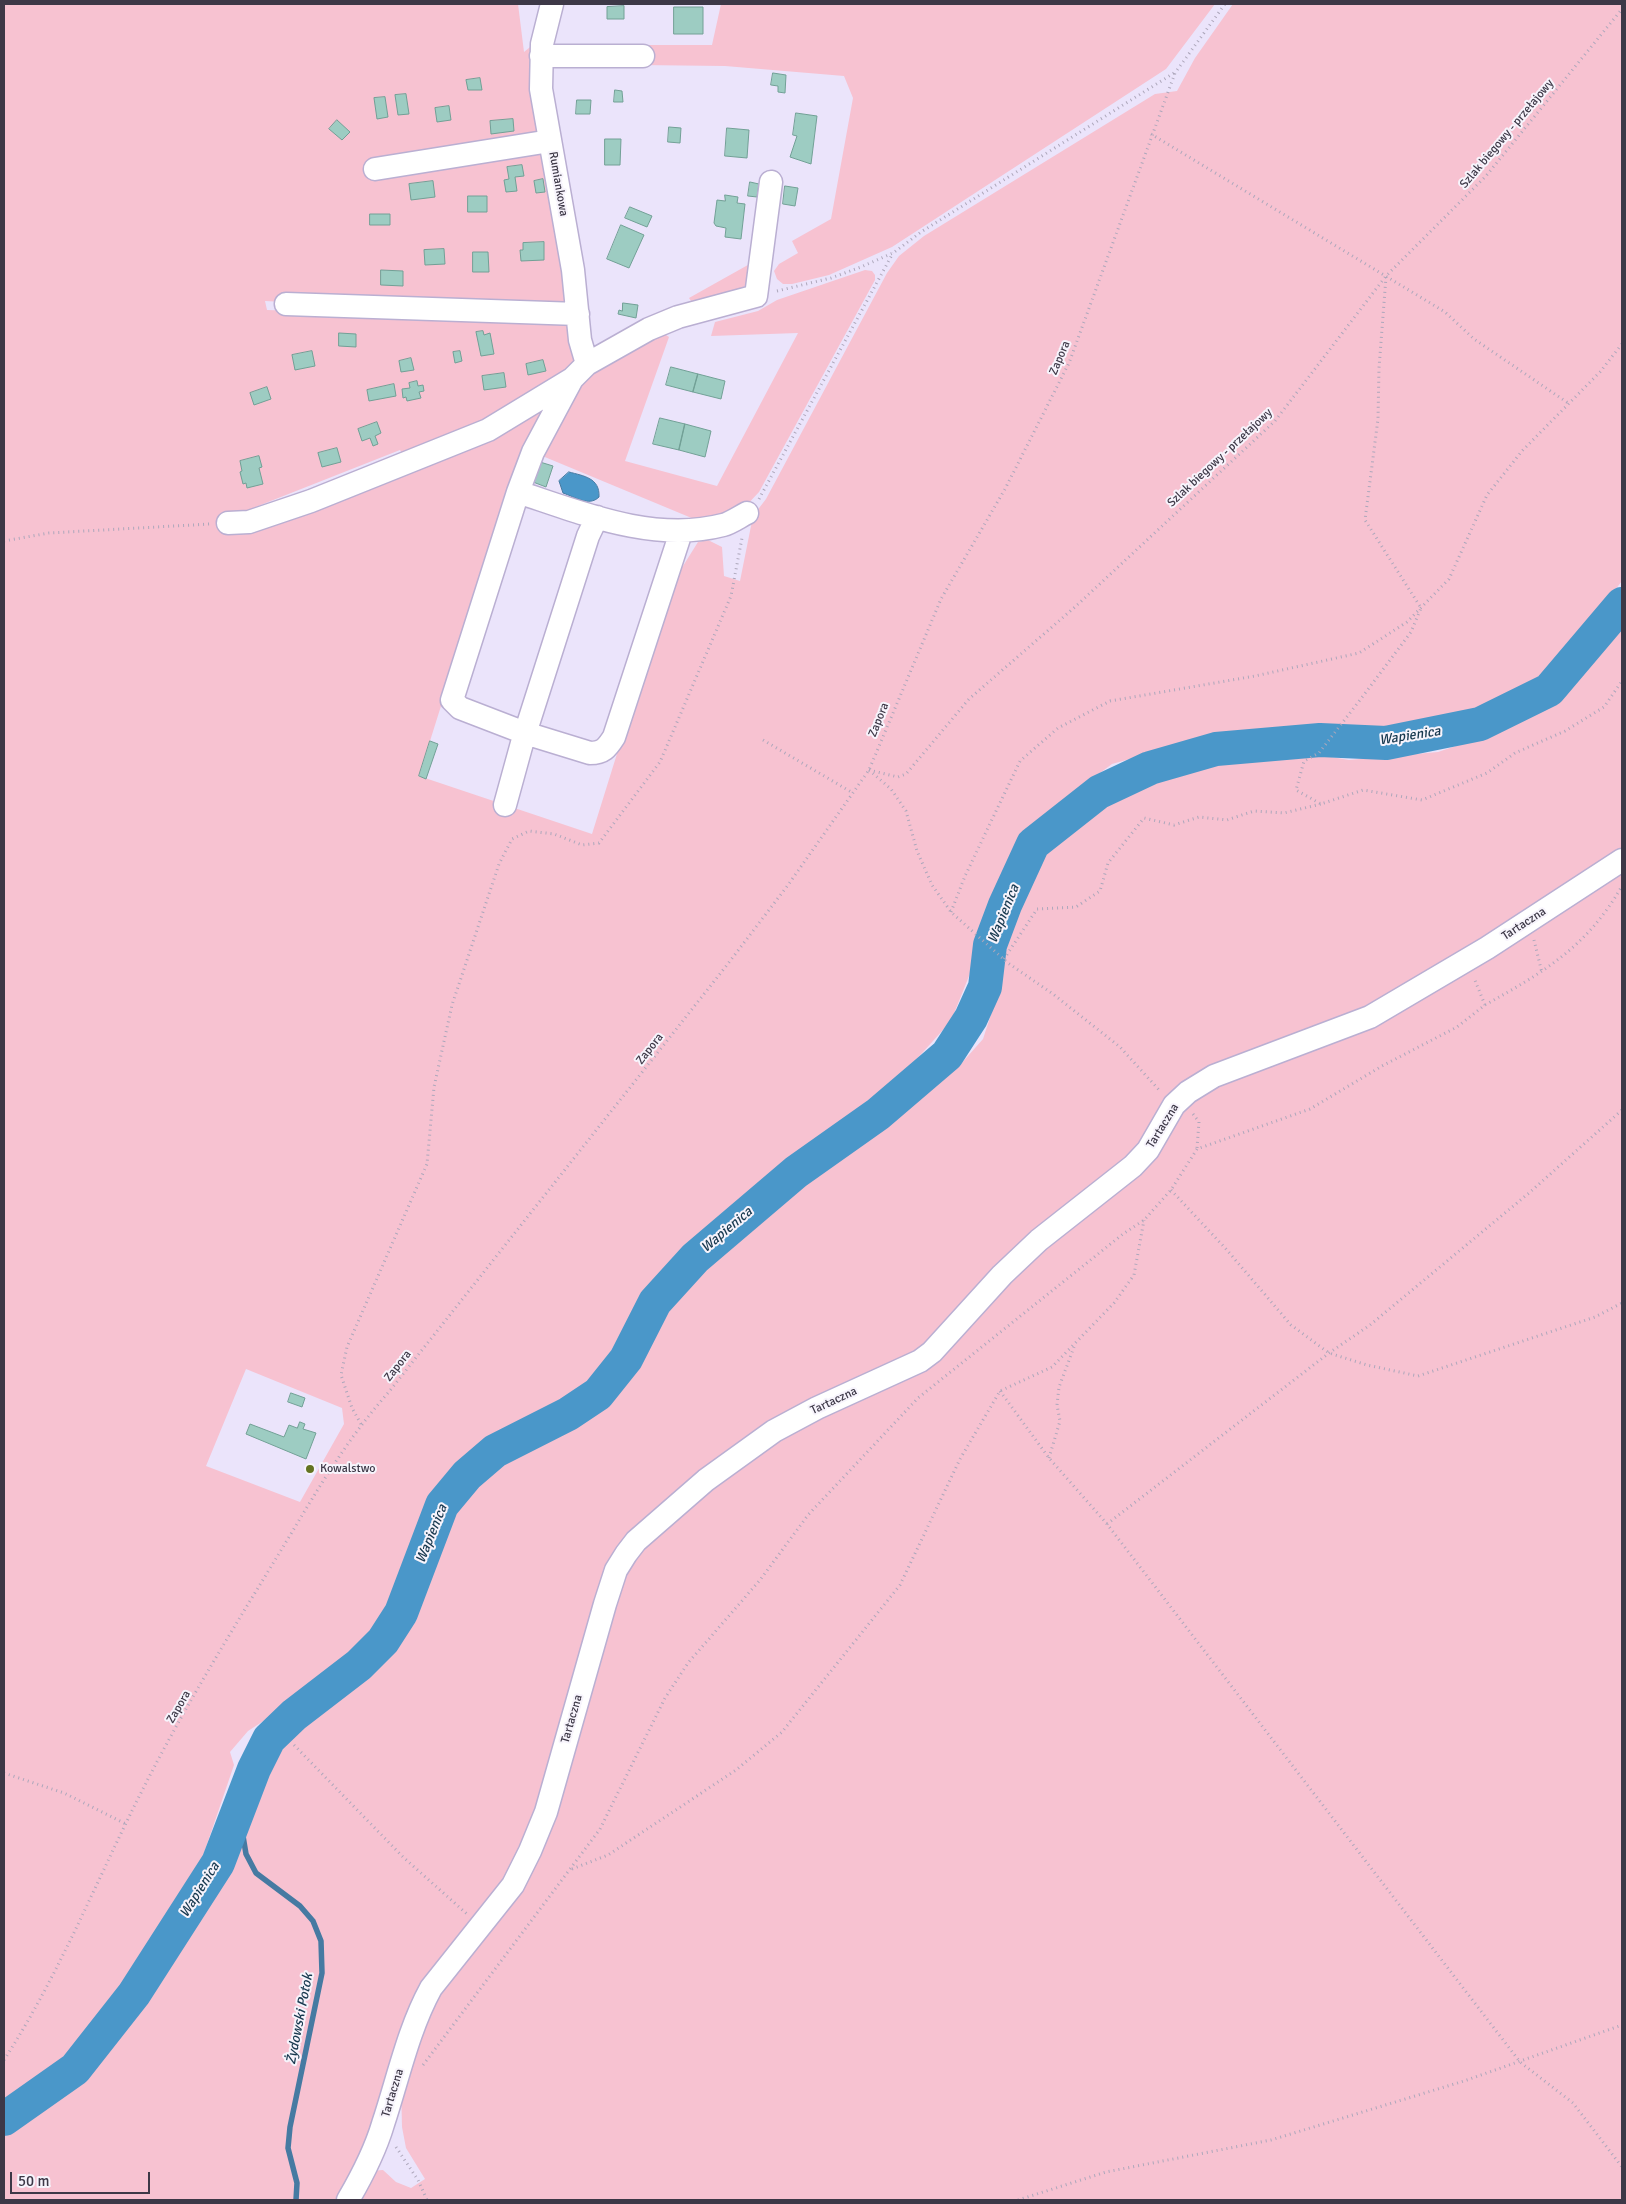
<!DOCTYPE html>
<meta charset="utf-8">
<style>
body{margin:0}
#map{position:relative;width:1626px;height:2204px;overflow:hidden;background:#ebe4fb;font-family:Signika,sans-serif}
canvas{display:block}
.frame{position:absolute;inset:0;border:5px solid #3d3847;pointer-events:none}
.scale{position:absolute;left:10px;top:2172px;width:140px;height:22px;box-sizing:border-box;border:2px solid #3d3847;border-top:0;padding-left:6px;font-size:15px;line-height:18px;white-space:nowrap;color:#3d3847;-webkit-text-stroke:4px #f7f4fc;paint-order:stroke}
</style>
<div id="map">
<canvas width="1626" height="2204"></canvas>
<div class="frame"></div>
<div class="scale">50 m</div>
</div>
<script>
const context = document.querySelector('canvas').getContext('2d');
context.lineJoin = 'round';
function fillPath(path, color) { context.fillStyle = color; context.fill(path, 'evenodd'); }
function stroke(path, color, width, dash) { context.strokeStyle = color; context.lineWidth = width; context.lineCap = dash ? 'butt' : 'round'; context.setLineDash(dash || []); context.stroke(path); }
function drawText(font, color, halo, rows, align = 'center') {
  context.font = font + ' Signika,sans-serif'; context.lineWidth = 4; context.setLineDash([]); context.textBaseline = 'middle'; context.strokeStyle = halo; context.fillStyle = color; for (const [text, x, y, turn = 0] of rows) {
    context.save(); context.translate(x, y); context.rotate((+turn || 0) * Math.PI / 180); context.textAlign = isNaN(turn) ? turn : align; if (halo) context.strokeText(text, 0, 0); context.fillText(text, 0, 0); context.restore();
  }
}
const green = new Path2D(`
 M 4,4 L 518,4 L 524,52 L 535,43 L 540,126 L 532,150 L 546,155 L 567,306 L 365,306 L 265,301 L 267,310 L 566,320 L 578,352 L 574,368 L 521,403 L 514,401 L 496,413 L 494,419 L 403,455 L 400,450 L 253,508 L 255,527 L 551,396 L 506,499 L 419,776 L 592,834 L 668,590 L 698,542 L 708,540 L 722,547 L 724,576 L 740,581 L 753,516 L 766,499 L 887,273 L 899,256 L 924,236 L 1155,94 L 1177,91 L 1195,58 L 1233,4 L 1622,4 L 1622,581 L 1544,680 L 1473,714 L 1389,728 L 1287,728 L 1212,736 L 1112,764 L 1057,805 L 1022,838 L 993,904 L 969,976 L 951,1021 L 905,1072 L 828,1131 L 740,1209 L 690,1248 L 652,1292 L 617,1354 L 592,1385 L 485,1446 L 435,1500 L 417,1539 L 394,1608 L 375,1637 L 354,1657 L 319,1685 L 248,1731 L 230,1752 L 234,1765 L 203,1856 L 158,1939 L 74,2055 L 4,2112 ZM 246,1369 L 342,1408 L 344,1424 L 300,1502 L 206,1466 Z
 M 557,4 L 564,4 L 552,45 L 712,45 L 721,4 L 1215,4 L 1166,69 L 892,247 L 829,275 L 792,284 L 783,284 L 777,279 L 774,271 L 779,264 L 798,253 L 792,241 L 831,219 L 853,98 L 844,76 L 725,66 L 638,65 L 550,49 Z
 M 755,261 C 754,267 753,276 750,281 C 742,293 710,297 696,300 L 691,301 L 689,298 Z
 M 865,270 L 872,271 L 875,275 L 875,280 L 759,492 L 745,507 L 728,516 L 694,519 L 540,455 L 581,377 L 663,327 L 666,335 L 669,337 L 625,461 L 717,486 L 798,333 L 711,336 L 715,322 L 758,311 L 777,300 Z
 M 1622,625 L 1622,854 L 1406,993 L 1212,1071 L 1151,1134 L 940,1338 L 815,1405 L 632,1539 L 526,1850 L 427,1986 L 344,2200 L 4,2200 L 4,2135 L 84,2073 L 126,2022 L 171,1958 L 224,1863 L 275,1758 L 297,1733 L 391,1654 L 416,1621 L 431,1559 L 446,1514 L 469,1488 L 500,1461 L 574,1425 L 607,1402 L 639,1365 L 666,1308 L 701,1268 L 800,1183 L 960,1065 L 983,1039 L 995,1002 L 1000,968 L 1015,918 L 1046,854 L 1105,803 L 1154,780 L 1215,759 L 1296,751 L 1349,760 L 1438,752 L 1509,728 L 1553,699 Z
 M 1622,866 L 1622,2200 L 352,2200 L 369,2171 L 383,2170 L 396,2182 L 411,2188 L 425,2179 L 406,2148 L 402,2127 L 401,2085 L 426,2006 L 516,1888 L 629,1557 L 751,1451 L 921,1366 L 1187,1103 Z`);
const water = new Path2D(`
 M 569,472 C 584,476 600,478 599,497 C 589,507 575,497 563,493 L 559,481 Z`);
const stream = new Path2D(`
 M 239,1812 L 246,1854 L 256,1873 L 300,1906 L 313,1921 L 321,1941 L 322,1973 L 290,2127 L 288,2148 L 297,2183 L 296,2200`);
const river = new Path2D(`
 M 4,2119 L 75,2069 L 134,1994 L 218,1863 L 254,1769 L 269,1739 L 294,1715 L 359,1665 L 383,1641 L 401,1613 L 442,1505 L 467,1475 L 495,1451 L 568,1414 L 598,1394 L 626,1359 L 655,1302 L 695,1258 L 796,1172 L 878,1114 L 947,1055 L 971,1018 L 985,987 L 990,945 L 1005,905 L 1033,844 L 1099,792 L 1150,768 L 1216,749 L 1320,740 L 1386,743 L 1480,724 L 1549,690 L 1622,604`);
const building = new Path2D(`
 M 624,6 L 624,19 L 607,19 L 607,7 Z
 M 674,7 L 703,7 L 703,34 L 674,34 Z
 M 773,73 L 786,75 L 785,93 L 778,92 L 778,86 L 771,85 Z
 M 480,78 L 482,90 L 468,90 L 466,80 Z
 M 615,90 L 622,91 L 623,102 L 614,102 Z
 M 406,94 L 409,114 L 398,115 L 395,95 Z
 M 385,97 L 388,117 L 377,119 L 374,98 Z
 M 577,100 L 591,100 L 590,114 L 576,114 Z
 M 449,106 L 451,120 L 437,122 L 435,108 Z
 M 796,113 L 817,116 L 811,164 L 790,157 L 797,136 L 793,135 Z
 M 513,119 L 514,131 L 491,134 L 490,121 Z
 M 337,120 L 350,132 L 342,140 L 329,129 Z
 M 669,127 L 681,128 L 680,143 L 668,142 Z
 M 727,128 L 749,130 L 747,158 L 725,156 Z
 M 605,139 L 621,139 L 620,165 L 605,165 Z
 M 522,165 L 524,176 L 515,177 L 517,191 L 506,192 L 504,180 L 509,179 L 507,167 Z
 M 543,179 L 545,192 L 536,193 L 534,181 Z
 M 433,181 L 435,197 L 411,200 L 409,184 Z
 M 750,182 L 759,184 L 757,197 L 748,196 Z
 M 785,186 L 798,188 L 795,206 L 783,204 Z
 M 725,195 L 738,197 L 737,203 L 745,204 L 741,239 L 725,237 L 726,228 L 716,226 L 714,223 L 717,200 L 725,201 Z
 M 468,196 L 487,196 L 487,212 L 468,212 Z
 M 630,207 L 652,216 L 647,227 L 625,218 Z
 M 370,214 L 390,214 L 390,225 L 370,225 Z
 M 621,225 L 644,235 L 629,268 L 607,259 Z
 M 544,242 L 544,260 L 521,261 L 520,250 L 523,250 L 523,243 Z
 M 444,249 L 445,264 L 425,265 L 424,250 Z
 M 473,252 L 488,252 L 489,272 L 473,272 Z
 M 381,270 L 403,271 L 403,286 L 381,285 Z
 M 623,303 L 638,305 L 636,318 L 618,314 L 619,310 L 622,311 Z
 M 483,331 L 484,335 L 490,333 L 494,354 L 481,356 L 476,332 Z
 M 339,333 L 356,334 L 356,347 L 339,346 Z
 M 312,351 L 315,366 L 295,370 L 292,355 Z
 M 460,351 L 462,361 L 455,363 L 453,352 Z
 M 411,358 L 414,370 L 401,372 L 399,361 Z
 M 543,360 L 546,371 L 528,375 L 526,364 Z
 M 671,367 L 698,374 L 693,392 L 666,385 Z
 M 504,373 L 506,387 L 484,390 L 482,376 Z
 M 698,374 L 725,381 L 721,399 L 693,392 Z
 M 417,381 L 418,386 L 423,385 L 424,391 L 419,392 L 421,398 L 407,401 L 406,397 L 403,398 L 402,389 L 410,388 L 409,383 Z
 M 394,384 L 396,396 L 369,401 L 367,390 Z
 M 267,387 L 271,399 L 254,405 L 250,393 Z
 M 660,418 L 685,424 L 679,450 L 653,444 Z
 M 377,422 L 381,433 L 375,436 L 378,444 L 373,446 L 370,438 L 362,441 L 358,429 Z
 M 685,424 L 711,431 L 705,457 L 679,450 Z
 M 337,448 L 341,462 L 322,467 L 318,453 Z
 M 259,456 L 262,467 L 259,468 L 263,484 L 247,488 L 246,483 L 243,484 L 240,472 L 242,471 L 240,461 Z
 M 540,462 L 553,466 L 546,487 L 533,482 Z
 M 430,741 L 438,744 L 426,779 L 419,776 Z
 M 291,1393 L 305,1398 L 302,1407 L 288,1402 Z
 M 300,1422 L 305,1424 L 303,1429 L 316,1433 L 306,1459 L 246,1434 L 250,1424 L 284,1437 L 289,1425 L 297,1428 Z`);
const path = new Path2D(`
 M 1151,134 L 1445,312 L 1474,339 L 1568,403
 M 1386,277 L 1379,368 L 1378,419 L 1365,520 L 1421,608 L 1411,632 L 1363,696 L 1319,753 L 1304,761 L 1296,790 L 1321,804 L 1363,790 L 1422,800 L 1487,773 L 1515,753 L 1565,731 L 1604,707 L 1622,681
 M 777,291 L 831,278 L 861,267 L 893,253 L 921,232 L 1174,73
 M 759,499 L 893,253
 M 4,541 L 49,533 L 210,524
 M 763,740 L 853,793
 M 869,770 L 898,777 L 906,774 L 969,699 L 1075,607 L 1275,421 L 1386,276 L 1486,176 L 1622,9
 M 869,770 L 891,789 L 906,811 L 917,851 L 932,885 L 951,912 L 1008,963 L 1053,994 L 1120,1047 L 1160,1091
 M 951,912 L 965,876 L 1020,761 L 1058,728 L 1110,701 L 1255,676 L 1359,653 L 1407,622 L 1449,579 L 1487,495 L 1522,451 L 1600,372 L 1622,344
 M 1534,940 L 1542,973
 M 1004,959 L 1037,909 L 1076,907 L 1100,891 L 1108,863 L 1144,818 L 1174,825 L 1199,817 L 1227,820 L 1254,811 L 1284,813 L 1321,804
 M 1485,1005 C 1544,972 1587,947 1622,886
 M 1193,1114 L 1199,1122 L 1197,1148
 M 1171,1190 L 1226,1249 L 1291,1325 L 1329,1353 L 1367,1365 L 1418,1376 L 1595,1317 L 1622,1303
 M 1000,1391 L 1049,1458 L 1107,1524 L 1520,2062 L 1573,2103 L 1622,2167
 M 361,1424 L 352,1408 L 341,1375 L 347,1347 L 427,1164 L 434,1087 L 452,1005 L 499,864 L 512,839 L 529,831 L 554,834 L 582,845 L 599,843 L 660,762 L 731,596 L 742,538
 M 1049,1458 L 1060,1421 L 1057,1405 L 1059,1387 L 1074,1347
 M 1107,1524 L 1329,1353 L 1370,1325 L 1529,1193 L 1622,1110
 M 294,1745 L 403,1857 L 467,1914
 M 4,1773 L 64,1793 L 126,1824
 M 572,1869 L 608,1855 L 736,1770 L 782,1732 L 900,1585 L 960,1459 L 1000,1391 L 1052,1367 L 1114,1303 L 1134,1275 L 1144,1220
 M 4,2060 C 61,1972 99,1874 147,1781 C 188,1701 236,1624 283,1547 C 315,1494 346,1440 388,1393 L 727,965 L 788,885 L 869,770 L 941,599 L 1005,489 L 1069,363 L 1175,73 L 1225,4
 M 423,2065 L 600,1829 L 665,1698 L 688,1663 L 760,1580 L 808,1515 L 918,1398 L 1123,1234 L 1144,1220 L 1171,1190 L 1197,1149 L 1310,1109 L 1382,1066 L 1457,1027 L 1485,1005 L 1474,978
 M 396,2147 L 418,2180 L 427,2200
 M 1018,2200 L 1106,2172 L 1271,2140 L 1464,2081 L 1622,2025`);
const minor = new Path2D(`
 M 552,4 L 542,44 L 541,89 L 573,270 L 580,340 L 587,364
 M 541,56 L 643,56
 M 375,169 L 550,141
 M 286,304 L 578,314
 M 572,379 L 533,452 L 518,492 C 582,513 654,543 723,525 C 731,523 739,517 747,513
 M 518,492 L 452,700 L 460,708 L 525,733 L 590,753 C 603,753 607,748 614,737 L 681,532
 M 228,523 L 249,522 L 311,501 L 488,430 L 572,379 L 587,364 L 649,329 L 678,317 L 756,296 L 771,182
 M 505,805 L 522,743 L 588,536 L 597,517
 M 348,2200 C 362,2176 375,2151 383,2124 C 398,2079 408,2030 431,1988 L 513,1885 L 530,1851 L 546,1812 L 605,1604 L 616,1570 L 626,1554 L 636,1541 L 706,1480 L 774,1431 L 817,1408 L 920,1361 L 932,1352 L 1002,1275 L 1039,1240 L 1133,1166 L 1148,1150 L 1174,1105 L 1188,1092 L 1214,1076 L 1370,1017 L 1487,948 L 1622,860`);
const markers = [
 [310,1469,5,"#637321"]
];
const streetNames = [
 ["Szlak biegowy - przełajowy",1507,134,-50],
 ["Rumiankowa",558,184,80],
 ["Zapora",1060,358,-67],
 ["Szlak biegowy - przełajowy",1220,458,-43],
 ["Zapora",879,720,-68],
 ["Tartaczna",1524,924,-33],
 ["Zapora",650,1049,-52],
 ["Tartaczna",1163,1126,-58],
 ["Zapora",398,1366,-52],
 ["Tartaczna",834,1401,-25],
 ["Zapora",179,1707,-60],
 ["Tartaczna",572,1719,-74],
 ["Tartaczna",393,2093,-73]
];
const poiNames = [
 ["Kowalstwo",320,1469]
];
const waterNames = [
 ["Wapienica",1410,736,-9],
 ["Wapienica",1004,914,-68],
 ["Wapienica",727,1230,-40],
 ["Wapienica",432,1534,-68],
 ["Wapienica",200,1890,-58],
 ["Żydowski Potok",300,2019,-79]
];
fillPath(green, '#f7c2d1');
fillPath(water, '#4a97c9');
stroke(water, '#467aa2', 1);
stroke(stream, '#467aa2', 5.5);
stroke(river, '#4a97c9', 34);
fillPath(building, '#9dccc2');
stroke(building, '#72a096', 1);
stroke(minor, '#baafd2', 25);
stroke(path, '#ada7bb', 3, [1, 4]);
stroke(minor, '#fff', 22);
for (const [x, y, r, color] of markers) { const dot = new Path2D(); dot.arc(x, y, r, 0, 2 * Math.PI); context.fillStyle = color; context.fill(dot); stroke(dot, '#f7f4fc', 2); }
drawText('12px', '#3d3847', '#f7f4fc', streetNames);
drawText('12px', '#3d3847', '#f7f4fc', poiNames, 'left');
drawText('italic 14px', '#18394f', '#f7f4fc', waterNames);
</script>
